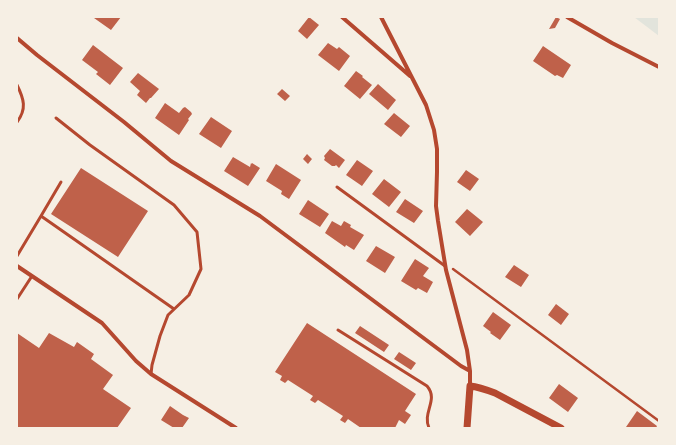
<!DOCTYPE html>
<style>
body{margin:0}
#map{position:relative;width:676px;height:445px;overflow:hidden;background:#f6efe4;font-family:Raleway,sans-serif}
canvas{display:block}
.frame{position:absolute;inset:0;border:18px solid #f6efe4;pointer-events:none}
</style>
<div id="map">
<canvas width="676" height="445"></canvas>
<div class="frame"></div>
</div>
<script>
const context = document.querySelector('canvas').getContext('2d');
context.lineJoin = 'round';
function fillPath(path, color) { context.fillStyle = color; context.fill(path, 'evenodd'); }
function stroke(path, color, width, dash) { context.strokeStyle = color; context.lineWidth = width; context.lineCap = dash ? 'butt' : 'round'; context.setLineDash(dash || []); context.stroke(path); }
const green = new Path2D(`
 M 634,17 L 659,17 L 659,36 Z`);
const building = new Path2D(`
 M 95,17 L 121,17 L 111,30 L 94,18 Z
 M 309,17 L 319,25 L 307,39 L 298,31 Z
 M 556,17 L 560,19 L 555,28 L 549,29 Z
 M 328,43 L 337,49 L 339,47 L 350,56 L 339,71 L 318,55 Z
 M 93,45 L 123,68 L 110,85 L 96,74 L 98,72 L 82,60 Z
 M 543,46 L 571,65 L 563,78 L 557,75 L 555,76 L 533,61 Z
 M 356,71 L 363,76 L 362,77 L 372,85 L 360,99 L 344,86 Z
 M 138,73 L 159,89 L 151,98 L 150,98 L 146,103 L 137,95 L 140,91 L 130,82 Z
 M 378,84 L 396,100 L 388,110 L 369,94 Z
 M 282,89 L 290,96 L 285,101 L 277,94 Z
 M 165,103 L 179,113 L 183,108 L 185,107 L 191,112 L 192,114 L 188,119 L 189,120 L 179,135 L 155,118 Z
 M 394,113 L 410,126 L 401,137 L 384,124 Z
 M 211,117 L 232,131 L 221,148 L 199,134 Z
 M 330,149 L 345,160 L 339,168 L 336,165 L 335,166 L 332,166 L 324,160 L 325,158 L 324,156 Z
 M 307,154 L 312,159 L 308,164 L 303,159 Z
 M 233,157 L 250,167 L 251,163 L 252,164 L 252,163 L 260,168 L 248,186 L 224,171 Z
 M 357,160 L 373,171 L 362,186 L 346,175 Z
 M 276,164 L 301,180 L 289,199 L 281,194 L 282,191 L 266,181 Z
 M 81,168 L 148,211 L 118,257 L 51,214 Z
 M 466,170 L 479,179 L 470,191 L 457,182 Z
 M 384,179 L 401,192 L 389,207 L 372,194 Z
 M 405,199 L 423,211 L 414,223 L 396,212 Z
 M 308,200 L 329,214 L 320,227 L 299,214 Z
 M 467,209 L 483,222 L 470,236 L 455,222 Z
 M 332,221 L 341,226 L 344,221 L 351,225 L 350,227 L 364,235 L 354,250 L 346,245 L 345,247 L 325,233 Z
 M 376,246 L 395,257 L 385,273 L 366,261 Z
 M 415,259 L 429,268 L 423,276 L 433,282 L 427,293 L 418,288 L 416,290 L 401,281 Z
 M 514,265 L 529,275 L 521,287 L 505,277 Z
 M 556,304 L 569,314 L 561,325 L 548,315 Z
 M 493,312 L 511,325 L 500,340 L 490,333 L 491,332 L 483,326 Z
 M 307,323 L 416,394 L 405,411 L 411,415 L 405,424 L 399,420 L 395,428 L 361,428 L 348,419 L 345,423 L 340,420 L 343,416 L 318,400 L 315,403 L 310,400 L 313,396 L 288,380 L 285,383 L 280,380 L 282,376 L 275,372 Z
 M 360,326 L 389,345 L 384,352 L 355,333 Z
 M 17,333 L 39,348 L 49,333 L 74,347 L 77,342 L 94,354 L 91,359 L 113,375 L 103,389 L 131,408 L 117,428 L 17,428 Z
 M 399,352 L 416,363 L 411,370 L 394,359 Z
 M 559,384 L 578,398 L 568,412 L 549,398 Z
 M 170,406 L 183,415 L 189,418 L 182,428 L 174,428 L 161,420 Z
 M 637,411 L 657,426 L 656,428 L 628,428 L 626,427 Z`);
const path = new Path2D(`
 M 453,269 L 659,421`);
const service = new Path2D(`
 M 17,85 C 24,99 27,109 17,122
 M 56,118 L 90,145 L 174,205 L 197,232 L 201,269 L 189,295 L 168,315 L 160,336 L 152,365 L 151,374
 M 61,182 L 41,216 L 174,309
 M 337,187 L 445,266
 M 17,256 L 41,216
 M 17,299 L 32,276
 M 338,330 L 427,386 C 439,400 422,412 429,428`);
const minor = new Path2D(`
 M 342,17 L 410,76
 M 381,17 L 426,105 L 434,130 L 437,149 L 437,172 L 436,206 L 438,221 L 446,270 L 467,350 L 470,371 L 470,386
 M 567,17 L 612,43 L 659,67
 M 17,38 L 37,55 L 124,122 L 171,161 L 260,216 L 461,366 L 470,371
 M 17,266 L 102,323 L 136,361 L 151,374 L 236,428`);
const tertiary = new Path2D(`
 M 467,428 L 470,386 C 479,387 487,390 495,393 L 561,428`);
fillPath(green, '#e2e4dc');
fillPath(building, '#bf614a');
stroke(path, '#b5482f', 2.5);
stroke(service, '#b5482f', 3);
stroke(minor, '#b5482f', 4);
stroke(tertiary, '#b5482f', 7);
</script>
